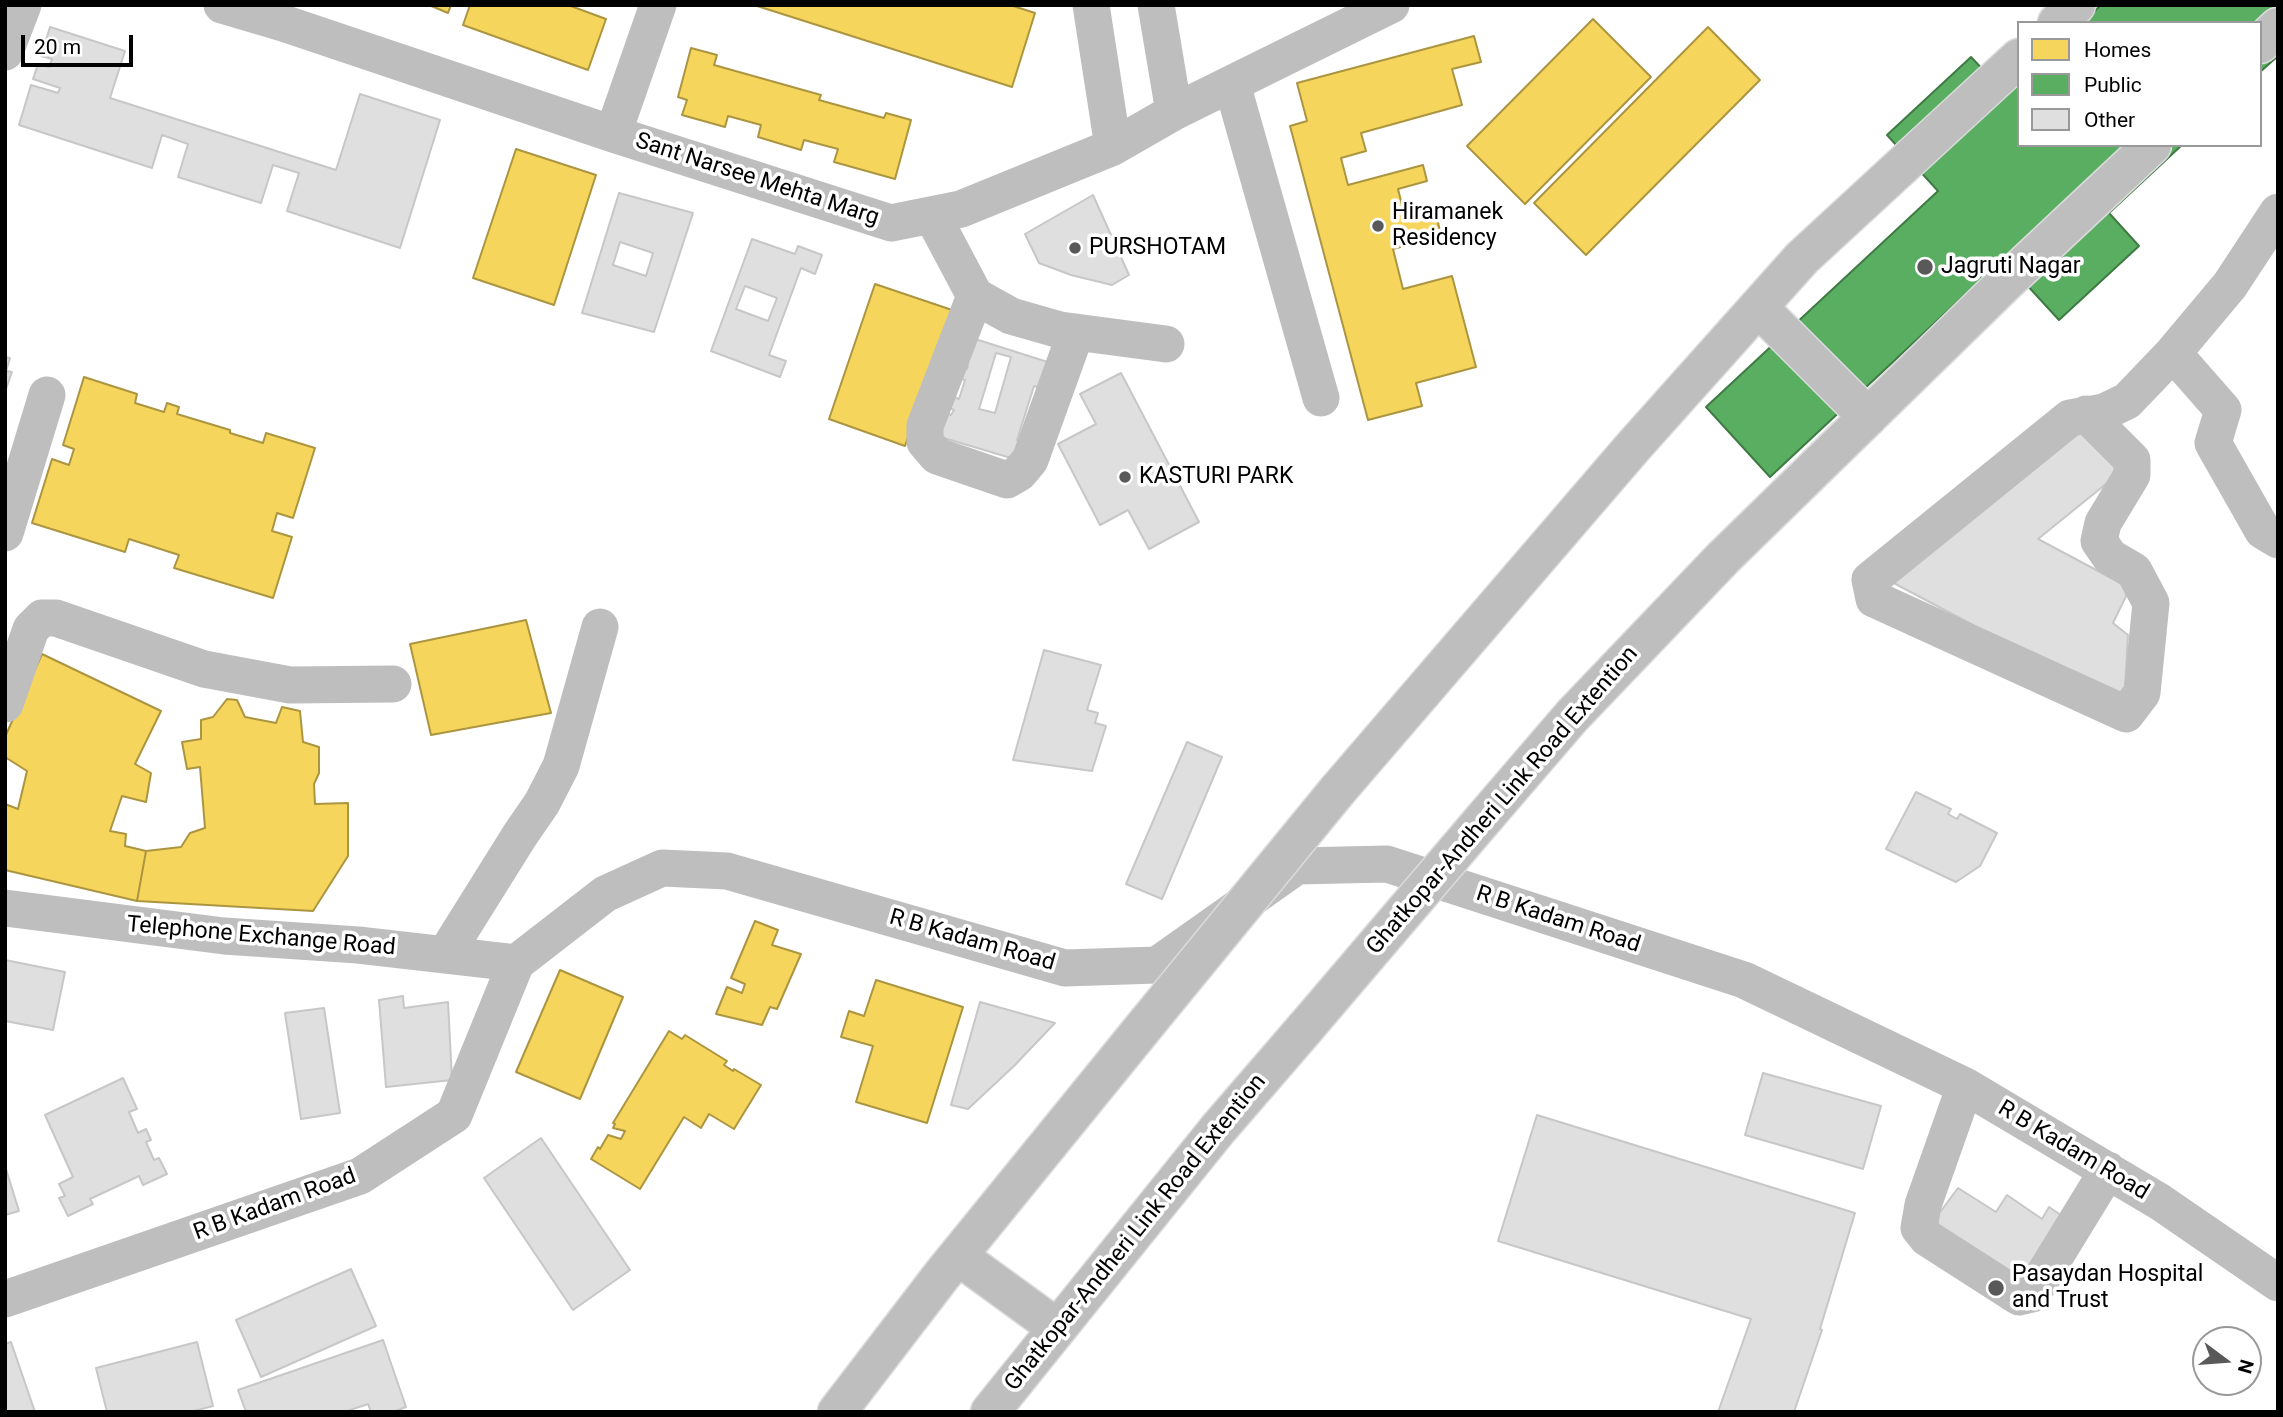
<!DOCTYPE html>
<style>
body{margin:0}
#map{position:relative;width:2283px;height:1417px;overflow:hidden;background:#fff;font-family:Roboto,sans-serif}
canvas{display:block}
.frame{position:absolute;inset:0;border:7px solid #000;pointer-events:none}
.legend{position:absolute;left:2017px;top:21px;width:245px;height:126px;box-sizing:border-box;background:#fff;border:2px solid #999;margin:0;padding:9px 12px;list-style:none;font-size:21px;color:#000}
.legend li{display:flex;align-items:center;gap:14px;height:35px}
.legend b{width:35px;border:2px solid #999}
.north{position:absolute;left:2192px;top:1326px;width:70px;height:70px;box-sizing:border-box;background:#fff;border:2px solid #999;border-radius:50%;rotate:106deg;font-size:19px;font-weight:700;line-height:28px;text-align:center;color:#000}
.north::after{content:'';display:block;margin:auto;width:24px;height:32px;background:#595959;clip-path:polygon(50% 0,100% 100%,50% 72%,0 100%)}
.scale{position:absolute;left:21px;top:35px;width:112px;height:32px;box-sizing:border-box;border:4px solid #000;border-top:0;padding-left:9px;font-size:21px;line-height:24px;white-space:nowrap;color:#000;-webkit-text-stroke:5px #fff;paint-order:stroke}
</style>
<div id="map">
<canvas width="2283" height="1417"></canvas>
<div class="frame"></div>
<ul class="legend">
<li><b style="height:19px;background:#f6d55c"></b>Homes</li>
<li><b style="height:19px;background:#5aae61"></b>Public</li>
<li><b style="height:19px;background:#dfdfdf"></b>Other</li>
</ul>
<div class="north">N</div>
<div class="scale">20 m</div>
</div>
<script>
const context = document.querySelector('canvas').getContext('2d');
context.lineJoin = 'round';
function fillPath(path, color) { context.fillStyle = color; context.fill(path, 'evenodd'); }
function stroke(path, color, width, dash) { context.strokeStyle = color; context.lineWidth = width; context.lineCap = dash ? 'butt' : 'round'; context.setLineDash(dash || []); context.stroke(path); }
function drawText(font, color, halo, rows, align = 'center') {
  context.font = font + ' Roboto,sans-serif'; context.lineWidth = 7; context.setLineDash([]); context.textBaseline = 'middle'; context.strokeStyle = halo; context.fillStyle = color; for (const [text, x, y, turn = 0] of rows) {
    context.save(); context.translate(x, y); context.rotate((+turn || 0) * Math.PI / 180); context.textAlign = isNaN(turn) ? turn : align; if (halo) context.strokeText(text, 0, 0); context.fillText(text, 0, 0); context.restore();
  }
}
const homes = new Path2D(`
 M 429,5 L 451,5 L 448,13 Z
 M 470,5 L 568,5 L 606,19 L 588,70 L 463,25 Z
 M 754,5 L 1010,5 L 1035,13 L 1012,87 Z
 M 1593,19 L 1651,77 L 1525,204 L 1467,146 Z
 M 1708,27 L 1760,80 L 1586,255 L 1534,203 Z
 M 1474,36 L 1481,62 L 1452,69 L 1462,105 L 1361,133 L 1366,151 L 1341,158 L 1348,185 L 1423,165 L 1427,181 L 1398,189 L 1405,217 L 1435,209 L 1441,236 L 1393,249 L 1403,289 L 1452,276 L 1476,367 L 1416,383 L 1422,406 L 1368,420 L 1290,126 L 1307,121 L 1297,83 Z
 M 691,48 L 717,55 L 714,65 L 821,95 L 819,100 L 884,118 L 886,113 L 911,120 L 895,179 L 834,162 L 838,149 L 804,140 L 801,150 L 758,137 L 761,125 L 728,116 L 725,127 L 682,115 L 687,100 L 678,97 Z
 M 516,149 L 596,175 L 554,305 L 473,278 Z
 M 875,284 L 952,310 L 905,446 L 829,419 Z
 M 84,377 L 137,394 L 135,403 L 164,412 L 167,403 L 179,407 L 177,414 L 230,430 L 230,433 L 263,443 L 266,433 L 315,448 L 293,518 L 277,513 L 272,531 L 292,537 L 273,598 L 174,568 L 179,555 L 129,539 L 125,552 L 32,523 L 52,459 L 69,465 L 74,449 L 63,445 Z
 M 526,620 L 551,713 L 431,735 L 410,644 Z
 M 42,654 L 161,711 L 135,764 L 151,773 L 146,802 L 122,796 L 110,831 L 126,834 L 125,846 L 146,851 L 137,901 L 5,870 L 5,804 L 18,809 L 27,771 L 5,757 L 5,737 Z
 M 227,699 L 237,700 L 245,717 L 276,723 L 282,707 L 300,711 L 303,742 L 319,747 L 319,773 L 314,784 L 315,804 L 348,803 L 348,856 L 313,911 L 137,901 L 146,851 L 181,847 L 190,833 L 205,828 L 200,767 L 187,769 L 182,742 L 201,739 L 201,720 L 213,717 Z
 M 755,921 L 778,930 L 772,945 L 801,954 L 777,1009 L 770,1007 L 762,1025 L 716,1014 L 727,987 L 742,993 L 745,984 L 731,978 Z
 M 560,970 L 623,997 L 580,1099 L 516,1072 Z
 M 876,980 L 963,1007 L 927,1123 L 856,1102 L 873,1046 L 841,1037 L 849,1011 L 864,1016 Z
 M 669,1031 L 682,1039 L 685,1035 L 727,1061 L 724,1065 L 733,1071 L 734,1069 L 761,1085 L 734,1129 L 709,1114 L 701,1128 L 684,1117 L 640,1189 L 591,1159 L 598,1147 L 600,1149 L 608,1135 L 621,1139 L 625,1131 L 613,1128 L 615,1124 L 613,1123 Z`);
const public = new Path2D(`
 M 2101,5 L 2278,5 L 2278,56 L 2260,72 L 2260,23 L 2082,23 Z
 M 1971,57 L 2006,94 L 2019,82 L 2019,145 L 2182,145 L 2109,213 L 2139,246 L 2059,320 L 2003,259 L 1770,477 L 1706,407 L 1938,191 L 1887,135 Z`);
const building = new Path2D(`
 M 50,27 L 125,51 L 110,98 L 336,170 L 360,94 L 440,120 L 400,248 L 287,211 L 299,173 L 273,165 L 261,203 L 178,177 L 188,144 L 162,135 L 152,168 L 19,125 L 31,85 L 58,93 L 60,88 L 33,79 L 38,64 L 49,67 L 52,59 L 41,56 Z
 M 619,193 L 693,213 L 654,332 L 582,313 ZM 620,242 L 653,253 L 646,276 L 613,265 Z
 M 1093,195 L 1129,275 L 1112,285 L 1071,275 L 1039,263 L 1025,234 Z
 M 752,239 L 795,254 L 798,246 L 822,255 L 815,274 L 801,268 L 769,355 L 786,361 L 780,377 L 711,351 ZM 745,286 L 777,298 L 768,321 L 736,309 Z
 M 972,338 L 1054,364 L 1045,390 L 1034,386 L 1017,440 L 1028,443 L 1021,461 L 937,436 L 945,413 L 951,415 L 954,410 L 947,407 L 951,396 L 959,399 L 965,380 L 959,378 L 963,367 L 967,369 L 968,366 L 964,364 ZM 996,353 L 1011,357 L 995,413 L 979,409 Z
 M 5,357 L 10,358 L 6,371 L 12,372 L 6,389 Z
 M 1121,373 L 1199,522 L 1149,549 L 1128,510 L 1100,525 L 1058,444 L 1096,424 L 1080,394 Z
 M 2084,425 L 2122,471 L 2038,539 L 2130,588 L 2113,623 L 2128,635 L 2124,705 L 1888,580 Z
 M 1044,650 L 1101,665 L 1087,710 L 1098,713 L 1095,723 L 1106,726 L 1092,771 L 1013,760 Z
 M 1187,742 L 1222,757 L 1162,899 L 1126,884 Z
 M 1916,792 L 1951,809 L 1948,814 L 1957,819 L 1960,814 L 1997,833 L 1980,866 L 1956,882 L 1886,849 Z
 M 5,960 L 65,972 L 53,1030 L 5,1021 Z
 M 403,996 L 404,1008 L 448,1002 L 452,1080 L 386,1087 L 379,1000 Z
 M 980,1002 L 1055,1023 L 1014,1066 L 968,1109 L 951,1105 Z
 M 324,1008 L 340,1113 L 301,1119 L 285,1013 Z
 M 1763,1073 L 1881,1106 L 1863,1169 L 1745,1135 Z
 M 123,1078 L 137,1109 L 129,1112 L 138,1133 L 146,1129 L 151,1140 L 146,1142 L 154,1160 L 159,1158 L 167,1174 L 143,1185 L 139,1176 L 90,1199 L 93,1204 L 68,1216 L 59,1198 L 65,1196 L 59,1184 L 73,1177 L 45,1115 Z
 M 1537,1115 L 1855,1213 L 1820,1329 L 1822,1330 L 1794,1412 L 1718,1412 L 1751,1319 L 1498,1241 Z
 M 541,1138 L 630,1270 L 573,1310 L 484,1178 Z
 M 5,1166 L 19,1211 L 5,1215 Z
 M 1958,1188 L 1996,1212 L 2007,1195 L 2042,1219 L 2049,1207 L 2071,1222 L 2027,1289 L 1929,1227 Z
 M 351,1269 L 376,1326 L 261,1377 L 236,1320 Z
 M 383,1340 L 406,1407 L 393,1412 L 371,1412 L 368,1404 L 344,1412 L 246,1412 L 238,1390 Z
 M 11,1342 L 35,1412 L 5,1412 L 5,1344 Z
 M 197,1342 L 213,1406 L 190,1412 L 107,1412 L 96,1368 Z`);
const minor = new Path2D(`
 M 222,5 L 283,23 L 613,134 L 891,223 L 961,209 L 1113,147 L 1174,112 L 1391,5
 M 1091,5 L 1113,147
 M 1156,5 L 1174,112
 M 5,52 L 23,5
 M 1232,84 L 1321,398
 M 613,134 L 658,5
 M 932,215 L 975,296 L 1011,316 L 1060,330 L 1166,344
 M 975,296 L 925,426 L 925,442 L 937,456 L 1007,480 L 1019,473 L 1030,460 L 1076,332
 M 2173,353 L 2223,410 L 2213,443 L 2263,531 L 2278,540
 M 2086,414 L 2132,460 L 2132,475 L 2103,523 L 2099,541 L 2110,557 L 2134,571 L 2151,603 L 2142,693 L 2126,714 L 1874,599 L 1870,580 L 2070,418 L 2104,412 L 2127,401 L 2173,353 L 2230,285 L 2278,212
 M 5,533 L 47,395
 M 5,704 L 31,629 L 42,618 L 56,618 L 204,669 L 290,685 L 393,684
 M 5,908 L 224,936 L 358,945 L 516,963
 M 445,955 L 520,835 L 542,803 L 561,766 L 600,627
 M 1965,1086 L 1923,1205 L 1919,1228 L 1927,1238 L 2019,1297 L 2032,1294 L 2108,1170
 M 5,1299 L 360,1176 L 454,1115 L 516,963 L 605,894 L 662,868 L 727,871 L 1065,968 L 1157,965 L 1297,866 L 1387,864 L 1744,980 L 1965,1086 L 2160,1202 L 2278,1283`);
const major = new Path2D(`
 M 2057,23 L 2076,5
 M 2260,44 L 2278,27
 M 1758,307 L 1868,417
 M 1337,791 L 1633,447 L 1802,258 L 2019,58
 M 1486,816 L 1572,716 L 1723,558 L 2005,283 L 2152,145
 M 958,1256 L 1057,1328
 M 837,1412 L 942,1275 L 1147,1023
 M 990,1412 L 1218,1129 L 1307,1026`);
const majorBridge = new Path2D(`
 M 1147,1023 L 1337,791
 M 1307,1026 L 1486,816`);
const markers = [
 [1378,226,7,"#595959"],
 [1075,248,7,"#595959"],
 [1925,267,9,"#595959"],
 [1125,477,7,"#595959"],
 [1996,1288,9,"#595959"]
];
const streetNames = [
 ["Sant Narsee Mehta Marg",757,180,18],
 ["Ghatkopar-Andheri Link Road Extention",1503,801,-49],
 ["R B Kadam Road",1558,920,18],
 ["Telephone Exchange Road",261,937,5],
 ["R B Kadam Road",972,941,16],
 ["R B Kadam Road",2073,1151,31],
 ["R B Kadam Road",275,1205,-20],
 ["Ghatkopar-Andheri Link Road Extention",1136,1233,-51]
];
const poiNames = [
 ["Hiramanek",1392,213],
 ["Residency",1392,239],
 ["PURSHOTAM",1089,248],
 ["Jagruti Nagar",1941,267],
 ["KASTURI PARK",1139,477],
 ["Pasaydan Hospital",2012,1275],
 ["and Trust",2012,1301]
];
fillPath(homes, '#f6d55c');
stroke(homes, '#ac9540', 2);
fillPath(public, '#5aae61');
stroke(public, '#3f7a44', 2);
fillPath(building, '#dfdfdf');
stroke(building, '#c7c7c7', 2);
stroke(major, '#dbdbdb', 41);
stroke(minor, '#bebebe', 37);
stroke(major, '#bebebe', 38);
stroke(majorBridge, '#dbdbdb', 41, []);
stroke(majorBridge, '#bebebe', 38);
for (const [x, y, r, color] of markers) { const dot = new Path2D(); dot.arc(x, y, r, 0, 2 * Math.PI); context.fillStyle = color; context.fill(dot); stroke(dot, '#fff', 2.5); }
drawText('23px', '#000', '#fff', streetNames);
drawText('23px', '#000', '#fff', poiNames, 'left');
</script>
